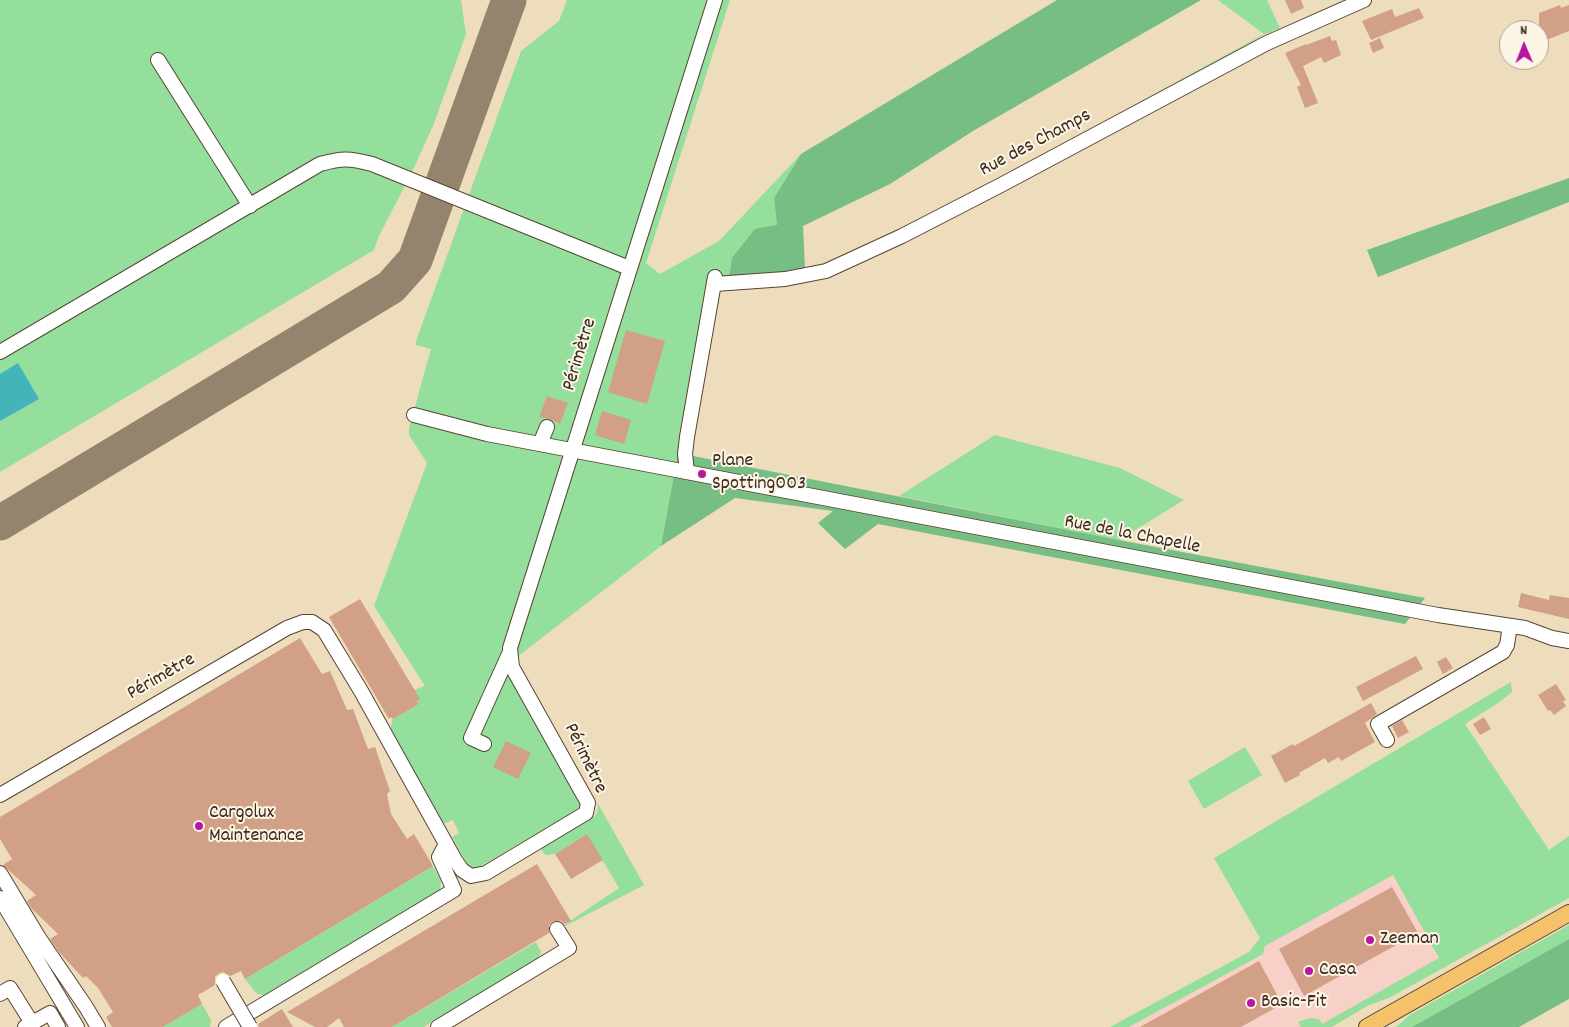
<!DOCTYPE html>
<meta charset="utf-8">
<style>
body{margin:0}
#map{position:relative;width:1569px;height:1027px;overflow:hidden;background:#eeddbc;font-family:Dekko,sans-serif}
canvas{display:block}
.north{position:absolute;left:1499px;top:20px;width:50px;height:50px;box-sizing:border-box;background:#fcf5e5;border:1px solid #afa495;border-radius:50%;rotate:359deg;font-size:14px;font-weight:700;line-height:20px;text-align:center;color:#3b2a1e}
.north::after{content:'';display:block;margin:auto;width:18px;height:22px;background:#b5179e;clip-path:polygon(50% 0,100% 100%,50% 72%,0 100%)}
</style>
<div id="map">
<canvas width="1569" height="1027"></canvas>
<div class="north">N</div>
</div>
<script>
const context = document.querySelector('canvas').getContext('2d');
context.lineJoin = 'round';
function fillPath(path, color) { context.fillStyle = color; context.fill(path, 'evenodd'); }
function stroke(path, color, width, dash) { context.strokeStyle = color; context.lineWidth = width; context.lineCap = dash ? 'butt' : 'round'; context.setLineDash(dash || []); context.stroke(path); }
function drawText(font, color, halo, rows, align = 'center') {
  context.font = font + ' Dekko,sans-serif'; context.lineWidth = 4; context.setLineDash([]); context.textBaseline = 'middle'; context.strokeStyle = halo; context.fillStyle = color; for (const [text, x, y, turn = 0] of rows) {
    context.save(); context.translate(x, y); context.rotate((+turn || 0) * Math.PI / 180); context.textAlign = isNaN(turn) ? turn : align; if (halo) context.strokeText(text, 0, 0); context.fillText(text, 0, 0); context.restore();
  }
}
const built = new Path2D(`
 M 1393,875 L 1440,958 L 1322,1024 L 1298,1021 L 1301,1027 L 1129,1027 L 1263,954 L 1265,946 Z`);
const green = new Path2D(`
 M 0,0 L 461,0 L 466,34 L 433,126 L 412,172 L 379,236 L 374,250 L 0,472 Z
 M 567,0 L 730,0 L 646,263 L 660,274 L 719,241 L 801,154 L 774,198 L 777,225 L 729,283 L 707,295 L 661,546 L 517,657 L 502,658 L 581,803 L 580,808 L 481,866 L 475,868 L 467,864 L 452,837 L 459,833 L 453,820 L 443,824 L 389,733 L 393,719 L 419,704 L 414,690 L 425,686 L 374,606 L 427,463 L 409,435 L 409,428 L 431,349 L 416,345 L 416,341 L 521,51 L 559,21 Z
 M 1218,0 L 1267,0 L 1280,28 L 1265,34 L 1188,79 L 1031,165 L 826,267 L 795,273 L 805,268 L 824,263 L 899,229 L 981,189 L 1264,34 Z
 M 995,435 L 1120,468 L 1184,500 L 1119,540 L 899,496 Z
 M 1511,682 L 1512,692 L 1501,701 L 1465,724 L 1549,850 L 1569,836 L 1569,898 L 1389,998 L 1367,1006 L 1332,1027 L 1301,1027 L 1298,1022 L 1310,1018 L 1319,1019 L 1322,1024 L 1439,958 L 1393,875 L 1265,946 L 1263,954 L 1129,1027 L 1110,1027 L 1249,952 L 1260,938 L 1214,858 Z
 M 1245,747 L 1262,775 L 1204,809 L 1188,781 Z
 M 597,802 L 644,885 L 565,926 L 564,925 L 619,888 L 587,834 L 555,854 L 546,855 L 541,850 L 543,846 L 596,815 L 598,809 Z
 M 433,866 L 441,881 L 440,890 L 264,995 L 257,994 L 245,979 Z
 M 1569,925 L 1569,939 L 1412,1027 L 1396,1027 L 1410,1015 Z
 M 536,942 L 541,952 L 538,959 L 424,1027 L 392,1027 Z
 M 202,1004 L 211,1020 L 210,1027 L 163,1027 Z`);
const forest = new Path2D(`
 M 1057,0 L 1201,0 L 973,131 L 890,184 L 803,226 L 805,268 L 795,273 L 729,278 L 732,258 L 755,229 L 777,225 L 774,198 L 801,154 Z
 M 1569,178 L 1569,202 L 1378,277 L 1367,250 Z
 M 678,453 L 1119,540 L 1425,598 L 1405,624 L 878,524 L 845,549 L 818,523 L 833,511 L 735,498 L 661,546 Z
 M 1569,939 L 1569,999 L 1519,1027 L 1412,1027 Z`);
const water = new Path2D(`
 M 18,363 L 39,399 L 0,421 L 0,374 Z`);
const taxiway = new Path2D(`
 M 0,523 L 391,287 L 415,260 L 509,0`);
const building = new Path2D(`
 M 1285,0 L 1301,0 L 1304,8 L 1291,14 Z
 M 1560,5 L 1561,8 L 1569,5 L 1569,31 L 1539,43 L 1539,13 Z
 M 1419,8 L 1424,18 L 1371,40 L 1362,21 L 1392,9 L 1395,17 Z
 M 1330,36 L 1332,41 L 1336,40 L 1341,55 L 1324,63 L 1321,57 L 1303,66 L 1318,103 L 1305,108 L 1297,87 L 1301,85 L 1285,53 L 1306,44 L 1306,45 Z
 M 1380,38 L 1384,48 L 1373,53 L 1369,43 Z
 M 626,330 L 665,341 L 647,404 L 608,392 Z
 M 547,396 L 568,403 L 560,424 L 550,419 L 539,417 Z
 M 602,411 L 631,420 L 624,444 L 595,435 Z
 M 1521,593 L 1549,600 L 1550,595 L 1569,598 L 1569,619 L 1518,607 Z
 M 360,599 L 420,699 L 417,701 L 419,704 L 393,719 L 391,717 L 389,719 L 329,617 Z
 M 300,638 L 322,674 L 330,671 L 347,710 L 353,709 L 368,749 L 375,747 L 390,791 L 387,794 L 391,814 L 407,839 L 414,834 L 433,866 L 245,979 L 241,971 L 230,976 L 223,972 L 218,974 L 215,977 L 215,985 L 198,995 L 202,1004 L 163,1027 L 112,1027 L 106,1017 L 113,1012 L 98,988 L 86,976 L 83,978 L 59,952 L 50,939 L 58,934 L 31,908 L 27,901 L 36,895 L 3,865 L 12,859 L 0,839 L 0,817 Z
 M 1416,656 L 1423,669 L 1363,701 L 1356,687 Z
 M 1446,657 L 1453,668 L 1443,674 L 1437,662 Z
 M 1556,684 L 1566,700 L 1563,701 L 1566,706 L 1554,715 L 1550,710 L 1548,711 L 1538,695 Z
 M 1371,703 L 1377,714 L 1365,723 L 1375,742 L 1341,761 L 1339,757 L 1328,763 L 1325,758 L 1299,773 L 1300,775 L 1285,783 L 1271,756 L 1293,744 L 1294,746 Z
 M 1484,717 L 1491,729 L 1480,735 L 1473,724 Z
 M 1402,720 L 1409,732 L 1398,738 L 1392,726 Z
 M 506,741 L 531,753 L 518,779 L 493,767 Z
 M 587,834 L 603,860 L 571,879 L 555,854 Z
 M 537,864 L 571,921 L 564,924 L 561,921 L 553,921 L 549,925 L 549,933 L 392,1027 L 344,1027 L 339,1018 L 327,1027 L 315,1027 L 287,1012 Z
 M 1392,887 L 1418,933 L 1304,996 L 1279,949 Z
 M 1259,961 L 1282,1004 L 1241,1027 L 1140,1027 Z
 M 282,1009 L 293,1027 L 259,1027 L 258,1024 Z`);
const minor = new Path2D(`
 M 158,60 L 250,206
 M 715,284 L 785,279 L 826,271 L 902,236 L 1001,185 L 1267,43 L 1364,0
 M 0,352 L 320,164 C 342,158 349,158 372,164 L 629,268
 M 414,415 L 487,434 L 1438,615 L 1525,628 L 1552,638 L 1569,641
 M 540,444 L 547,427
 M 687,472 L 685,454 L 687,437 L 715,277
 M 1387,740 L 1378,724 L 1503,652 L 1507,645 L 1510,626
 M 484,744 L 471,738 L 509,654
 M 0,795 L 287,628 L 303,622 L 312,622 L 324,630 L 361,691 L 455,860 L 462,870 L 471,876 L 486,873 L 586,813 L 588,803 L 512,667 L 510,648 L 715,0
 M 0,873 L 39,938 L 86,1007 L 98,1027
 M 0,898 L 77,1027
 M 0,994 L 10,988 L 32,1023
 M 25,1027 L 50,1013 L 58,1027
 M 226,1027 L 454,890 L 439,857 L 446,844
 M 438,1027 L 569,948 L 557,929`);
const major = new Path2D(`
 M 1367,1027 L 1569,913`);
const minorBridge = new Path2D(`
 M 223,981 L 250,1027`);
const markers = [
 [702,474,5,"#b5179e"],
 [199,826,5,"#b5179e"],
 [1370,940,5,"#b5179e"],
 [1309,971,5,"#b5179e"],
 [1251,1003,5,"#b5179e"]
];
const streetNames = [
 ["Rue des Champs",1036,144,-28],
 ["Périmètre",581,355,-73],
 ["Rue de la Chapelle",1132,536,11],
 ["Périmètre",162,678,-30],
 ["Périmètre",584,759,64]
];
const poiNames = [
 ["Plane",712,462],
 ["Spotting003",712,485],
 ["Cargolux",209,814],
 ["Maintenance",209,837],
 ["Zeeman",1380,940],
 ["Casa",1319,971],
 ["Basic-Fit",1261,1003]
];
fillPath(built, '#f7d1c8');
fillPath(green, '#93df9b');
fillPath(forest, '#76be83');
fillPath(water, '#44b4bb');
stroke(taxiway, '#94846d', 35);
fillPath(building, '#d2a086');
stroke(minor, '#564536', 16);
stroke(major, '#564536', 18);
stroke(minor, '#fff', 14);
stroke(major, '#f3c26a', 16);
stroke(minorBridge, '#564536', 16, []);
stroke(minorBridge, '#fff', 14);
for (const [x, y, r, color] of markers) { const dot = new Path2D(); dot.arc(x, y, r, 0, 2 * Math.PI); context.fillStyle = color; context.fill(dot); stroke(dot, '#fcf5e5', 2); }
drawText('20px', '#3b2a1e', '#fcf5e5', streetNames);
drawText('20px', '#3b2a1e', '#fcf5e5', poiNames, 'left');
</script>
